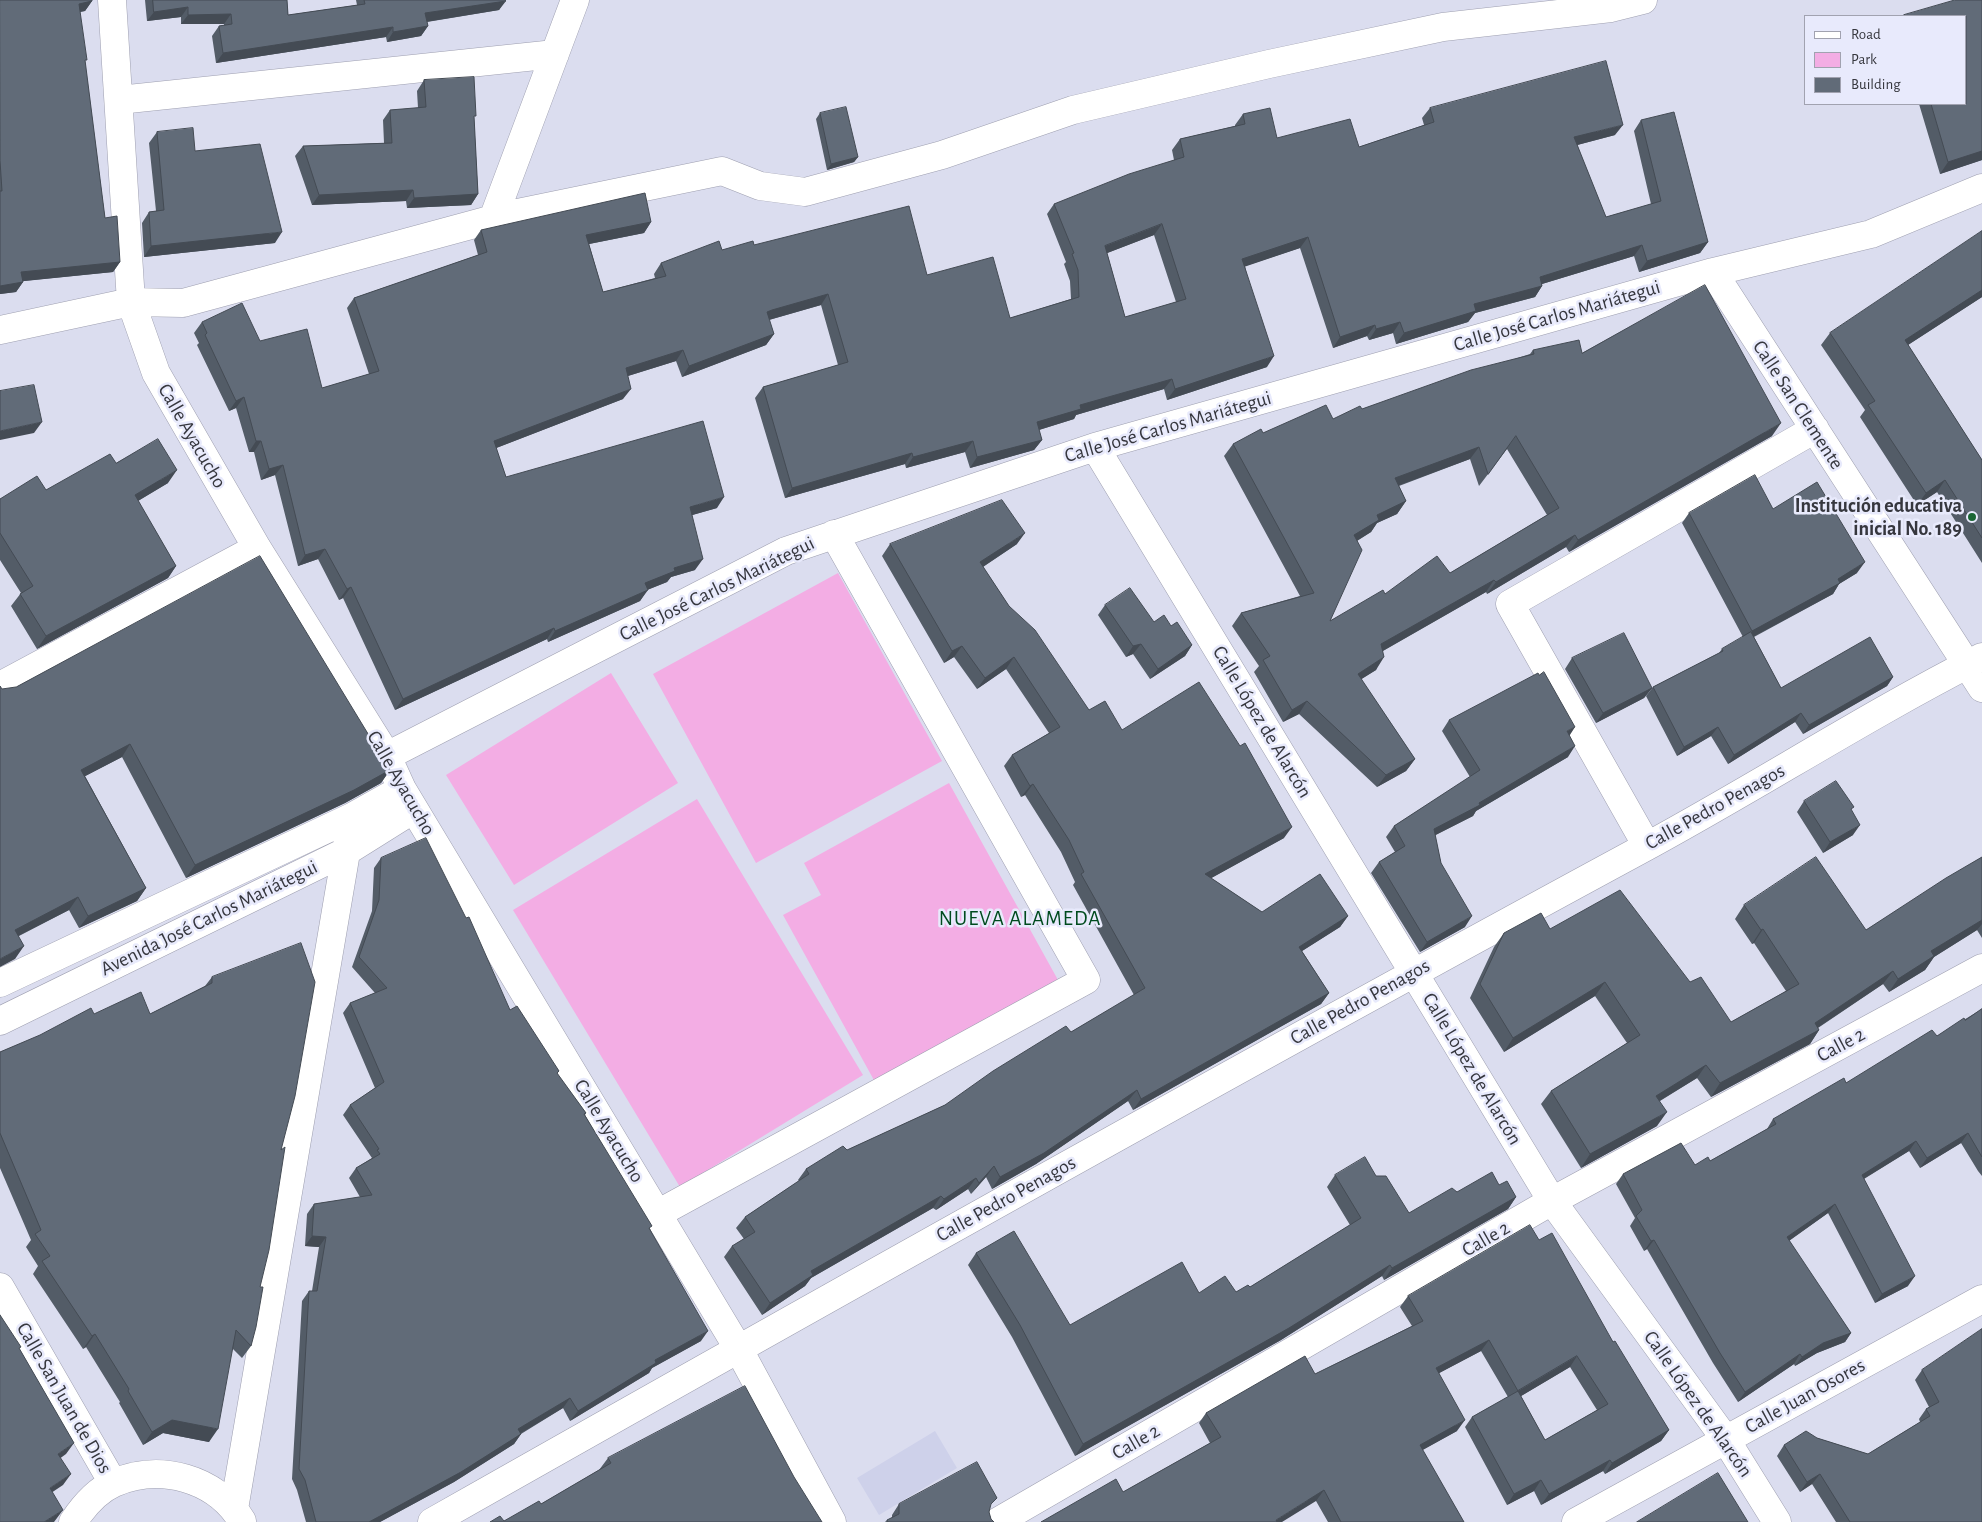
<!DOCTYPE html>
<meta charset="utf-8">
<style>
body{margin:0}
#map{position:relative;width:1982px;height:1522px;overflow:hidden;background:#dbddef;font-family:"Alegreya Sans",sans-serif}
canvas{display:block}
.legend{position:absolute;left:1804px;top:15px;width:162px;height:90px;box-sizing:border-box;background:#e8eafc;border:1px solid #a1a2b0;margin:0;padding:6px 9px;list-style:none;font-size:15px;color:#36373e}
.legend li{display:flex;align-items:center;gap:10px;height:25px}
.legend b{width:25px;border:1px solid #a1a2b0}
</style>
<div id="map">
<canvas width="1982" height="1522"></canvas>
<ul class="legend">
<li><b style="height:6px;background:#fff"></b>Road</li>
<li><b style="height:14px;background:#f3ade4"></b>Park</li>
<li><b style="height:14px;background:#616b78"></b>Building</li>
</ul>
</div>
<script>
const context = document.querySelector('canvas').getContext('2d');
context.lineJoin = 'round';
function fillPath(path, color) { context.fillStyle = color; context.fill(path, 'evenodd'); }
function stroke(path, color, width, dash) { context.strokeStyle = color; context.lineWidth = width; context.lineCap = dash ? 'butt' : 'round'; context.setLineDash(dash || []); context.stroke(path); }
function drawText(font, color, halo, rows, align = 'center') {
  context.font = font + ' "Alegreya Sans",sans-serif'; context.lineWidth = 5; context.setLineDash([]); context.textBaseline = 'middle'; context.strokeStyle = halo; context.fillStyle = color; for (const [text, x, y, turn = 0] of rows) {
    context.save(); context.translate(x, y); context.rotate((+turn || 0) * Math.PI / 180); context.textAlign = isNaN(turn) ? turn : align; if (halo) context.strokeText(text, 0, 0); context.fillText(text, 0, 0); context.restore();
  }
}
const built = new Path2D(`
 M 935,1431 L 957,1468 L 879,1515 L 857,1478 Z`);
const green = new Path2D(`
 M 838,573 L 942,761 L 756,863 L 653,674 Z
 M 611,673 L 678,783 L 514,885 L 446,775 Z
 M 949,783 L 1058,980 L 875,1082 L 783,915 L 821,895 L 804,863 Z
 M 697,799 L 863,1075 L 680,1187 L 513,910 Z`);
const minor = new Path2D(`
 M 112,0 L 131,302 L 156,373 L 257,548 L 387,756 L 402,789 L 738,1348 L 832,1522
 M 119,100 L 555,54
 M 493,219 L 575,0
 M 1713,272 L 1982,688
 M 0,330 L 131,302 L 183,303 L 508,215 L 722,171 L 760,186 L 805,192 L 942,155 L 1073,110 L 1269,64 L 1443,27 L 1611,8 L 1643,0
 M 1095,447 L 1552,1201 L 1726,1440 L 1777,1522
 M 0,686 L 257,548
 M 387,756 L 786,551 L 1095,447 L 1713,272 L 1871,234 L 1982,188
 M 1647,846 L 1510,604 L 1815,429
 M 0,983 L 352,817 L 402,789
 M 0,1021 L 347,851 L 414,809
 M 659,1213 L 1086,980 L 834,534
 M 0,1287 L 113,1483
 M 234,1509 L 352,817
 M 73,1522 C 83,1507 96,1491 114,1483 C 160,1463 216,1478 242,1521
 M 432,1522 C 833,1295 1235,1069 1640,850 C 1755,788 1866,716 1982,657
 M 997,1522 L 1552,1201 L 1982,968
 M 1576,1522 L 1982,1299`);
const wall = new Path2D(`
 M 0,0 L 92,1 L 85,11 L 80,12 L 85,62 L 105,218 L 120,262 L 113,272 L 23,281 L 23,282 L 16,292 L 0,294 Z
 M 145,0 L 287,0 L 288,15 L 357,5 L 356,0 L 505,0 L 499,10 L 427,22 L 428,26 L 421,36 L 387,42 L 386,37 L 216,63 L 212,36 L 219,26 L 224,25 L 224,24 L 181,24 L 181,17 L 147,21 Z
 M 1982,0 L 1982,160 L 1940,174 L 1919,104 L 1966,104 L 1966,16 L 1904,16 L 1904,15 Z
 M 424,80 L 474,118 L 478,194 L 471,205 L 407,208 L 406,201 L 312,205 L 295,156 L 303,146 L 384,143 L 383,120 L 390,110 L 418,108 L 417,91 Z
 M 1430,108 L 1615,135 L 1577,145 L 1606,217 L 1651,204 L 1634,131 L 1641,120 L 1708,242 L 1700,253 L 1639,272 L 1634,256 L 1542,284 L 1542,286 L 1535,297 L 1475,313 L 1468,322 L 1396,344 L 1393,333 L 1369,340 L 1367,336 L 1333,348 L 1300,248 L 1245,266 L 1267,367 L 1167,400 L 1164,389 L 1076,415 L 1074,419 L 1039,430 L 1042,440 L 1034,450 L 970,468 L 965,452 L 906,468 L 905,464 L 785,498 L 755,398 L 763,387 L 838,365 L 821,305 L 769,320 L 774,334 L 766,345 L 682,377 L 676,361 L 628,376 L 623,399 L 496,448 L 506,477 L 717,508 L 692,515 L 695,570 L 671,577 L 667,582 L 647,590 L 640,601 L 548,642 L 547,639 L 395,710 L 343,598 L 339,600 L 318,559 L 298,566 L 275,475 L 261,480 L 254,452 L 249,452 L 236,408 L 229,411 L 197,345 L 199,343 L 194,333 L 202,322 L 260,341 L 322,388 L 369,374 L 347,308 L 354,298 L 478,255 L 474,240 L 481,230 L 651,222 L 644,233 L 589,244 L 603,292 L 655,278 L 654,274 L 661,263 L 722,250 L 754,245 L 927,275 L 1010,318 L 1071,299 L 1070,281 L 1064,264 L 1066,262 L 1047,214 L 1054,204 L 1174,160 L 1172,150 L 1180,139 L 1235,126 L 1235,125 L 1243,114 L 1277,138 L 1359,147 L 1424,125 L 1422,118 ZM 1154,235 L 1176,302 L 1125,317 L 1107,253 Z
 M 820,113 L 858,157 L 854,162 L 827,170 L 816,119 Z
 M 157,132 L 195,151 L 275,243 L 144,257 L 142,223 L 149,212 L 156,211 L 149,143 Z
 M 1982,231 L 1982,297 L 1908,345 L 1982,460 L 1982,563 L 1937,492 L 1917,505 L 1860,417 L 1865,410 L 1821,345 L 1830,333 Z
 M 1533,350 L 1582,353 L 1772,436 L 1569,552 L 1566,547 L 1487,594 L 1486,592 L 1383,651 L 1376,670 L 1361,679 L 1415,759 L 1406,771 L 1377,787 L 1299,714 L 1283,722 L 1254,672 L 1259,666 L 1232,626 L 1241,613 L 1300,596 L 1224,456 L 1233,444 L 1263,433 L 1333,419 L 1362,409 L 1530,354 ZM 1507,449 L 1547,515 L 1450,573 L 1385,594 L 1330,621 L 1357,541 L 1371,532 L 1377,523 L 1397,514 L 1406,501 L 1399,486 L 1470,459 L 1479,486 Z
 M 116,463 L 168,483 L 138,501 L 176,566 L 168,578 L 37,649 L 11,606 L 21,593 L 0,560 L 0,499 L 46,490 Z
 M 1773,509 L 1857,573 L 1839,584 L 1833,594 L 1754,637 L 1781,688 L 1893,677 L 1887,686 L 1803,734 L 1795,722 L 1728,764 L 1711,736 L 1677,756 L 1646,696 L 1653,687 L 1719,653 L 1722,649 L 1743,637 L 1682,523 L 1689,513 Z
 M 890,544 L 1017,544 L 983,567 L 1009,606 L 1089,710 L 1122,730 L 1284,838 L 1211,878 L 1262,912 L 1348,916 L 1340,927 L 1302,951 L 1329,993 L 1321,1004 L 1133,1110 L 1128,1101 L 1036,1164 L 992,1189 L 986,1177 L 971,1194 L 968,1189 L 936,1210 L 933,1208 L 811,1278 L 805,1286 L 762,1315 L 724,1257 L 732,1246 L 744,1239 L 736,1228 L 745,1217 L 799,1181 L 798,1180 L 806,1169 L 945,1105 L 1071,1032 L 1134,995 L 1073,885 L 1075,882 L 1061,852 L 1025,795 L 1021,797 L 1004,766 L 1012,755 L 1049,733 L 1006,669 L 977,689 L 954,657 L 944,663 L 882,556 Z
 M 1105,605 L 1154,622 L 1171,626 L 1192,645 L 1185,656 L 1150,679 L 1133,654 L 1126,657 L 1098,615 Z
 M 1572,658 L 1652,688 L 1644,698 L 1596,723 L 1565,669 Z
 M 2,689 L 390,770 L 381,783 L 345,803 L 186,878 L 122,757 L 85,776 L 146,888 L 137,901 L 79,928 L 69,910 L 19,936 L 15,959 Z
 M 1449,720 L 1569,736 L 1568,757 L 1476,811 L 1473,816 L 1435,835 L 1441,863 L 1465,927 L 1420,952 L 1371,873 L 1379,862 L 1395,852 L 1386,837 L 1394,826 L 1470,777 L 1442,731 Z
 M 1804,801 L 1851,811 L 1853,835 L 1823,853 L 1797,812 Z
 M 1982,857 L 1982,938 L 1977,930 L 1934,957 L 1925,970 L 1889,992 L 1883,984 L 1818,1028 L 1819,1030 L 1810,1044 L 1711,1097 L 1697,1078 L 1660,1101 L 1657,1126 L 1581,1168 L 1541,1104 L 1551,1091 L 1627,1043 L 1595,996 L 1504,1052 L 1470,998 L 1494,947 L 1504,933 L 1550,929 L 1690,982 L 1731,1022 L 1786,991 L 1754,943 L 1752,944 L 1735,919 L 1744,905 L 1866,930 Z
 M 381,858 L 510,1010 L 559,1071 L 557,1074 L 586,1113 L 585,1115 L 650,1229 L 701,1341 L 652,1368 L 649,1373 L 570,1421 L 563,1408 L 521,1434 L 514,1444 L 454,1482 L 380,1522 L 306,1522 L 297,1490 L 292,1479 L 302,1301 L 309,1291 L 312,1291 L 319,1247 L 305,1246 L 307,1214 L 314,1204 L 360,1197 L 349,1178 L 356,1168 L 372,1158 L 343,1115 L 350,1105 L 375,1088 L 343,1013 L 350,1003 L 375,993 L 352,967 L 372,911 L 374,868 Z
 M 212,977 L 281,1150 L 251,1346 L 242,1358 L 232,1348 L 209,1442 L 163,1433 L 143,1445 L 119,1403 L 120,1402 L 86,1347 L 83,1349 L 33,1274 L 38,1266 L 26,1247 L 31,1240 L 0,1168 L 0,1052 L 94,1014 L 150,1014 L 205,986 Z
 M 1982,1009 L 1982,1176 L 1978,1171 L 1961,1143 L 1920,1168 L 1909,1151 L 1864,1179 L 1908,1286 L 1875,1303 L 1828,1213 L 1789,1241 L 1851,1333 L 1845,1342 L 1817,1353 L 1795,1366 L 1794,1364 L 1738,1402 L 1713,1363 L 1647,1249 L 1644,1251 L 1630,1226 L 1635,1218 L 1616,1184 L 1623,1174 L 1695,1165 L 1710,1161 L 1767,1129 L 1773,1119 L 1846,1083 L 1937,1036 Z
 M 1335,1175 L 1376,1176 L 1409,1213 L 1457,1192 L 1499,1185 L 1516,1197 L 1508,1209 L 1384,1280 L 1382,1276 L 1281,1340 L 1075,1456 L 1012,1337 L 968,1265 L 976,1253 L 1070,1325 L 1199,1293 L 1236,1292 L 1250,1287 L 1350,1225 L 1327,1187 Z
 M 1539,1240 L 1613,1342 L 1669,1430 L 1661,1441 L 1605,1474 L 1603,1471 L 1541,1505 L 1534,1491 L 1507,1505 L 1465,1427 L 1472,1417 L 1508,1397 L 1481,1351 L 1439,1373 L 1457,1431 L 1422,1450 L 1464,1522 L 1328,1522 L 1316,1501 L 1123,1492 L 1210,1443 L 1199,1423 L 1206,1413 L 1315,1374 L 1412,1326 L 1400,1307 L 1408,1296 ZM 1570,1367 L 1597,1410 L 1545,1440 L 1521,1396 Z
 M 1982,1329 L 1982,1522 L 1836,1522 L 1812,1484 L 1800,1492 L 1777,1456 L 1784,1445 L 1817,1438 L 1868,1454 L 1920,1422 L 1919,1419 L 1926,1409 L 1929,1407 L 1915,1380 L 1922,1370 Z
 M 608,1458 L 794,1477 L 504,1521 L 541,1504 L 599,1470 Z
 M 899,1504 L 990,1507 L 989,1512 L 991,1519 L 994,1522 L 885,1522 L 887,1520 L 892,1518 L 892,1515 Z`);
const shadedWall = new Path2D(`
 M 92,1 L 85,11 L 72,13 L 79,4 Z
 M 506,1 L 499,10 L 419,23 L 425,13 Z
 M 188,7 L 181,17 L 147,21 L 154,12 Z
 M 231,14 L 224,24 L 181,24 L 188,15 Z
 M 428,26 L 421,36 L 387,42 L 393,32 Z
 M 393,27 L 386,37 L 216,63 L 223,53 Z
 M 1623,125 L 1615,135 L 1566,148 L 1574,137 Z
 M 1982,151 L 1982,160 L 1940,174 L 1948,162 Z
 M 858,157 L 854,162 L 827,170 L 831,164 Z
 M 413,190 L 406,201 L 312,205 L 319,195 Z
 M 478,194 L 471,205 L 407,208 L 414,198 Z
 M 651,222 L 644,233 L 579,246 L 586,235 Z
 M 1162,224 L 1154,235 L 1097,257 L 1105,246 Z
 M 282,232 L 275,243 L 144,257 L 151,246 Z
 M 1308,237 L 1300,248 L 1235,270 L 1242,259 Z
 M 1708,242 L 1700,253 L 1639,272 L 1647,261 Z
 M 1642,245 L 1634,256 L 1532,287 L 1540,277 Z
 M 120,262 L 113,272 L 15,282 L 21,272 Z
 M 23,282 L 16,292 L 0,294 L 0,286 Z
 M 1542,286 L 1535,297 L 1475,313 L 1468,322 L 1396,344 L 1404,333 L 1474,304 Z
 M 1982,290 L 1982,297 L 1897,352 L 1905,340 Z
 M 828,294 L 821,305 L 765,321 L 767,312 L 772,310 Z
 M 1400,322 L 1393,333 L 1369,340 L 1376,329 Z
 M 1375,325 L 1367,336 L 1333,348 L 1340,337 Z
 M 774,334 L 766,345 L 682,377 L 689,366 Z
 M 683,350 L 676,361 L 618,379 L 626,368 Z
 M 1274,356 L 1267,367 L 1167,400 L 1175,389 Z
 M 1172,379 L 1164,389 L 1076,415 L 1074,419 L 1029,433 L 1037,422 L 1080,405 Z
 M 631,389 L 623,399 L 486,452 L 494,441 Z
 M 244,397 L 236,408 L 229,411 L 236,401 Z
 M 42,422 L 34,433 L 0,440 L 0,431 Z
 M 1781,423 L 1772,436 L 1569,552 L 1578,540 Z
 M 1042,440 L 1034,450 L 970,468 L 977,457 Z
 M 256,441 L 261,441 L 254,452 L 249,452 Z
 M 973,441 L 965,452 L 906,468 L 913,457 Z
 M 1479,447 L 1470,459 L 1386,490 L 1395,478 Z
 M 912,453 L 905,464 L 785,498 L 792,488 Z
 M 283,465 L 275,475 L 261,480 L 269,469 Z
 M 177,470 L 168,483 L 126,508 L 135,495 Z
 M 1945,480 L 1937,492 L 1917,505 L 1926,493 Z
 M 724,497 L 717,508 L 682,518 L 690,507 Z
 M 1406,501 L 1397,514 L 1377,523 L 1371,532 L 1345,548 L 1354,535 L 1377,515 Z
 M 1025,533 L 1017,544 L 972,574 L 980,562 Z
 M 1575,535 L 1566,547 L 1487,594 L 1496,582 Z
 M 325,549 L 318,559 L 298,566 L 305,555 Z
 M 703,559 L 695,570 L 671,577 L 667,582 L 637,594 L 645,583 L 674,568 Z
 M 1865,562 L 1857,573 L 1839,584 L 1833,594 L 1745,641 L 1752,631 Z
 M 176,566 L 168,578 L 37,649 L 46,636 Z
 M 1494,580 L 1486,592 L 1372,657 L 1381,644 Z
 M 351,587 L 343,598 L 339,600 L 347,589 Z
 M 648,590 L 640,601 L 548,642 L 555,631 Z
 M 554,628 L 547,639 L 395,710 L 403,699 Z
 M 1141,644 L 1133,654 L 1126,657 L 1133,646 Z
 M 1192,645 L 1185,656 L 1150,679 L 1158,669 Z
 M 962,646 L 954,657 L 944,663 L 952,651 Z
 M 1014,657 L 1006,669 L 977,689 L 985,678 Z
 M 1384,657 L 1376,670 L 1349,687 L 1358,674 Z
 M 1893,677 L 1887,686 L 1803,734 L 1809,725 Z
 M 1652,688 L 1644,698 L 1596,723 L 1603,713 Z
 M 1307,701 L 1299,714 L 1283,722 L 1292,710 Z
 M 1801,713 L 1795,722 L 1728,764 L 1734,755 Z
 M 1575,727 L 1568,738 L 1567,731 Z
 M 1718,727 L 1711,736 L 1677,756 L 1684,747 Z
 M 130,744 L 122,757 L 72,783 L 81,770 Z
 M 1575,746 L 1568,757 L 1476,811 L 1473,816 L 1426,840 L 1434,829 Z
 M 1415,759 L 1406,771 L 1377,787 L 1386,775 Z
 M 390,770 L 381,783 L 345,803 L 186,878 L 195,865 Z
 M 1033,784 L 1025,795 L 1021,797 L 1030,786 Z
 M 1860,825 L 1853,835 L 1823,853 L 1830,842 Z
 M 1292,827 L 1284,838 L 1197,886 L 1205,874 Z
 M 146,888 L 137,901 L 79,928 L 88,916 Z
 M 78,897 L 69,910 L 6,942 L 15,930 Z
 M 1348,916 L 1340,927 L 1291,958 L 1299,947 Z
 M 1472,916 L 1465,927 L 1420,952 L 1427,942 Z
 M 1982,920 L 1982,924 L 1977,930 L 1934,957 L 1925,970 L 1889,992 L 1898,979 L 1931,951 Z
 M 1763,929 L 1754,943 L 1752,944 L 1761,930 Z
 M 24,946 L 15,959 L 0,967 L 0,959 Z
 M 1893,971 L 1883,984 L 1805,1036 L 1815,1023 Z
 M 1605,982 L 1595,996 L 1504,1052 L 1513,1038 Z
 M 1329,993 L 1321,1004 L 1133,1110 L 1141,1099 Z
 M 1819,1030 L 1810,1044 L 1711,1097 L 1720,1083 Z
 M 1706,1065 L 1697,1078 L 1646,1109 L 1656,1096 Z
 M 1137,1090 L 1128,1101 L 1036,1164 L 992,1189 L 1000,1177 Z
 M 1667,1112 L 1657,1126 L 1581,1168 L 1590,1154 Z
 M 1968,1133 L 1961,1143 L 1920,1168 L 1927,1158 Z
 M 1916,1141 L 1909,1151 L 1855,1184 L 1862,1175 Z
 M 994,1166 L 986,1177 L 971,1194 L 979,1183 Z
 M 976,1178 L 968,1189 L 936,1210 L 944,1199 Z
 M 941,1196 L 933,1208 L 811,1278 L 805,1286 L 762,1315 L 770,1303 L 811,1271 Z
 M 1516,1197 L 1508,1209 L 1384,1280 L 1392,1268 Z
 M 1835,1204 L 1828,1213 L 1780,1247 L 1787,1237 Z
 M 312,1236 L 326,1237 L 319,1247 L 305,1246 Z
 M 1654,1240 L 1647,1249 L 1644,1251 L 1651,1241 Z
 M 1390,1265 L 1382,1276 L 1281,1340 L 1075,1456 L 1083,1444 Z
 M 1915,1276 L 1908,1286 L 1875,1303 L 1882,1294 Z
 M 708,1331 L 701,1341 L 652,1368 L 649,1373 L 570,1421 L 578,1411 L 655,1360 Z
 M 1851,1333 L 1845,1342 L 1817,1353 L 1795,1366 L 1802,1357 L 1823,1343 Z
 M 95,1334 L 86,1347 L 83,1349 L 92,1336 Z
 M 1489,1340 L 1481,1351 L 1428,1379 L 1436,1368 Z
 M 1800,1354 L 1794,1364 L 1738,1402 L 1745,1392 Z
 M 1577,1356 L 1570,1367 L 1511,1402 L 1518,1391 Z
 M 570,1398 L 563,1408 L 511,1439 L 518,1429 Z
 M 172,1420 L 218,1429 L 209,1442 L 163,1433 L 143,1445 L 152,1432 Z
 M 1465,1420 L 1457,1431 L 1412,1456 L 1420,1445 Z
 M 1669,1430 L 1661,1441 L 1605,1474 L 1612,1463 Z
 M 521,1434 L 514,1444 L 454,1482 L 380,1522 L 369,1522 Z
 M 74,1443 L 66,1454 L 51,1465 L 58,1454 Z
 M 1610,1460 L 1603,1471 L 1541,1505 L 1549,1494 Z
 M 71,1474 L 63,1485 L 42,1499 L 50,1488 Z
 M 1820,1474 L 1812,1484 L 1800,1492 L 1807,1482 Z
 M 1541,1480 L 1534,1491 L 1507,1505 L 1514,1494 Z
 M 1324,1490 L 1316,1501 L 1282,1522 L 1274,1522 L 1276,1520 Z
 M 63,1510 L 54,1522 L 44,1522 Z`);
const building = new Path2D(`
 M 0,0 L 92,0 L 92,1 L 79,4 L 87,60 L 85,60 L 105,218 L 117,216 L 120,262 L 21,272 L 23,282 L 0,286 L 0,191 L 2,191 L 0,161 Z
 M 153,0 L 287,0 L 288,15 L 365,4 L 364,0 L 505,0 L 506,1 L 425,13 L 428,26 L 393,32 L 393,27 L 223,53 L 219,26 L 232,24 L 231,14 L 188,15 L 188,7 L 154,12 Z
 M 1955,0 L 1982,0 L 1982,151 L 1948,162 L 1931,104 L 1966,104 L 1966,16 L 1905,16 L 1904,15 Z
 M 1606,61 L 1623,125 L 1574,137 L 1606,217 L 1661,201 L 1641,120 L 1674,112 L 1708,242 L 1647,261 L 1642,245 L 1540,277 L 1542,286 L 1474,304 L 1476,311 L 1404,333 L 1400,322 L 1376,329 L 1375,325 L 1340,337 L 1308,237 L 1242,259 L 1274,356 L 1175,389 L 1172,379 L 1080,405 L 1081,409 L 1037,422 L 1042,440 L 977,457 L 973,441 L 913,457 L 912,453 L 792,488 L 763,387 L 848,362 L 828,294 L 772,310 L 767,312 L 774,334 L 689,366 L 683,350 L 626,368 L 631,389 L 494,441 L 506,477 L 703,421 L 724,497 L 690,507 L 703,559 L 674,568 L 675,571 L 645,583 L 648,590 L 555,631 L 554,628 L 403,699 L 351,587 L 347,589 L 325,549 L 305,555 L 283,465 L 269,469 L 261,441 L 256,441 L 244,397 L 236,401 L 205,335 L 207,333 L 202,322 L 242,303 L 260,341 L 307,329 L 322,388 L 379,371 L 354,298 L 487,252 L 481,230 L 645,193 L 651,222 L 586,235 L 603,292 L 666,276 L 661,263 L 719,241 L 722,250 L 753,241 L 754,245 L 909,206 L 927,275 L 993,257 L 1010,318 L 1079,297 L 1078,270 L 1072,254 L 1074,253 L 1054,204 L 1129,174 L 1184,157 L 1180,139 L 1245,124 L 1243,114 L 1270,108 L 1277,138 L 1350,119 L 1359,147 L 1434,122 L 1430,108 ZM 1162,224 L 1186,299 L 1125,317 L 1105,246 Z
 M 474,77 L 476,116 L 474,116 L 478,194 L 414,198 L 413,190 L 319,195 L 303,146 L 392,143 L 390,110 L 426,107 L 424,80 Z
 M 846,107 L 858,157 L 831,164 L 820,113 Z
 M 193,128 L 195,151 L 260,144 L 282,232 L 151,246 L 149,212 L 164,210 L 157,132 Z
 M 1982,231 L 1982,290 L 1905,340 L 1982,460 L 1982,538 L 1945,480 L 1926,493 L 1868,405 L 1875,401 L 1830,333 Z
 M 1705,285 L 1781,423 L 1578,540 L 1575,535 L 1496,582 L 1494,580 L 1381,644 L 1384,657 L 1358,674 L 1415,759 L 1386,775 L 1307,701 L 1292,710 L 1263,660 L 1270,656 L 1241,613 L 1314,593 L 1233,444 L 1261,429 L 1263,433 L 1326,405 L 1333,419 L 1360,406 L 1362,409 L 1471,370 L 1534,354 L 1533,350 L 1579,340 L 1582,353 ZM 1516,436 L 1559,508 L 1450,573 L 1437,556 L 1385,594 L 1383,590 L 1330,621 L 1362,550 L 1354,535 L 1379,520 L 1377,515 L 1406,501 L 1395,478 L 1479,447 L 1488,474 Z
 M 34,385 L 42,422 L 0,431 L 0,391 Z
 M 158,439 L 177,470 L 135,495 L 176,566 L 46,636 L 20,594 L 33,586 L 0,533 L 0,499 L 37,476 L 46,490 L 110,454 L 116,463 Z
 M 1755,475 L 1773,509 L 1817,482 L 1865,562 L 1838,579 L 1840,583 L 1752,631 L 1689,513 Z
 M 1002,500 L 1025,533 L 980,562 L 1009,606 L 1035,630 L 1089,710 L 1105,701 L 1122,730 L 1199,682 L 1240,746 L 1245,743 L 1292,827 L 1205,874 L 1262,912 L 1320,874 L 1348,916 L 1299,947 L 1329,993 L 1141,1099 L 1137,1090 L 1044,1153 L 1000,1177 L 994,1166 L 979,1183 L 976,1178 L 944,1199 L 941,1196 L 811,1271 L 813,1275 L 770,1303 L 732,1246 L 755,1232 L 745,1217 L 809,1174 L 806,1169 L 843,1146 L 847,1150 L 945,1105 L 993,1071 L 1066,1026 L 1071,1032 L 1145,988 L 1081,874 L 1084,872 L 1069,840 L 1033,784 L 1030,786 L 1012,755 L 1060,727 L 1014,657 L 985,678 L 962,646 L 952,651 L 890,544 Z
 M 260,556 L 390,770 L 354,790 L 195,865 L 130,744 L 81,770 L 146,888 L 88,916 L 78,897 L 15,930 L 24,946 L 0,959 L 0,686 L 2,689 L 16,687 Z
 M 1130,588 L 1154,622 L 1164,615 L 1171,626 L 1177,622 L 1192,645 L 1158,669 L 1141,644 L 1133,646 L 1105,605 Z
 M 1751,632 L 1781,688 L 1870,637 L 1893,677 L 1809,725 L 1801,713 L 1734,755 L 1718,727 L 1684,747 L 1653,687 L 1723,651 L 1722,649 Z
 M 1624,633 L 1652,688 L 1603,713 L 1572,658 Z
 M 1544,672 L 1575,727 L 1567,731 L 1575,746 L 1479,803 L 1480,805 L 1434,829 L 1441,863 L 1472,916 L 1427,942 L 1379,862 L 1405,846 L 1394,826 L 1480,770 L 1449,720 L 1538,673 L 1539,675 Z
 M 1836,781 L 1854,807 L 1851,809 L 1860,825 L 1830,842 L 1804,801 Z
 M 426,838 L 466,918 L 469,917 L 510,1010 L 517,1006 L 559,1071 L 557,1073 L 586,1113 L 584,1114 L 652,1226 L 649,1228 L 708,1331 L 655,1360 L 656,1363 L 578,1411 L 570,1398 L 518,1429 L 521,1434 L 461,1472 L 369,1522 L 316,1522 L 305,1480 L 299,1469 L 309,1291 L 317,1291 L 326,1237 L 312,1236 L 314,1204 L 372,1195 L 356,1168 L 380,1154 L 377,1150 L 379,1149 L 350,1105 L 384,1082 L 350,1003 L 387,988 L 359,957 L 379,900 L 381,858 Z
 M 1816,857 L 1866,930 L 1946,878 L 1982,857 L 1982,920 L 1931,951 L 1934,956 L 1898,979 L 1893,971 L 1815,1023 L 1819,1030 L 1720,1083 L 1706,1065 L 1656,1096 L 1667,1112 L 1590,1154 L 1551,1091 L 1640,1035 L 1605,982 L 1513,1038 L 1480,984 L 1504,933 L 1541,913 L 1550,929 L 1620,890 L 1690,982 L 1701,977 L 1731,1022 L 1799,984 L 1763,929 L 1761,930 L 1744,905 Z
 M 301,943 L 315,982 L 295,1096 L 281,1150 L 285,1147 L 269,1250 L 260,1287 L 263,1287 L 256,1327 L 251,1346 L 236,1330 L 218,1429 L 172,1420 L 152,1432 L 128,1391 L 129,1389 L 95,1334 L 92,1336 L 42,1261 L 50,1256 L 35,1234 L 41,1230 L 0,1133 L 0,1052 L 40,1035 L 91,1008 L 94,1014 L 141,992 L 150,1014 L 212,983 L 212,977 Z
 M 1982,1009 L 1982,1157 L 1968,1133 L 1927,1158 L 1916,1141 L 1862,1175 L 1915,1276 L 1882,1294 L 1835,1204 L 1787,1237 L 1851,1333 L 1823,1343 L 1802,1357 L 1800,1354 L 1745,1392 L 1720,1353 L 1654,1240 L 1651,1241 L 1636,1216 L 1642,1210 L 1623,1174 L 1681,1143 L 1695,1165 L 1708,1157 L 1710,1161 L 1776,1124 L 1773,1119 L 1844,1078 L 1846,1083 L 1932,1030 L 1937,1036 L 1964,1018 L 1965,1020 Z
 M 1365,1157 L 1376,1176 L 1386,1176 L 1409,1213 L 1452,1188 L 1457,1192 L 1492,1172 L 1499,1185 L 1507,1181 L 1516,1197 L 1392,1268 L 1390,1265 L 1289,1328 L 1083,1444 L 1020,1325 L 976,1253 L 1014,1231 L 1070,1325 L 1182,1262 L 1199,1293 L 1225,1276 L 1236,1292 L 1248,1285 L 1250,1287 L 1361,1218 L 1335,1175 Z
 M 1530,1225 L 1539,1240 L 1552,1233 L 1613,1342 L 1615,1341 L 1669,1430 L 1612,1463 L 1610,1460 L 1549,1494 L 1541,1480 L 1514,1494 L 1472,1417 L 1518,1391 L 1489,1340 L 1436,1368 L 1465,1420 L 1420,1445 L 1464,1522 L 1341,1522 L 1324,1490 L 1276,1520 L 1277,1522 L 1041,1522 L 1116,1479 L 1123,1492 L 1221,1437 L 1206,1413 L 1305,1356 L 1315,1374 L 1423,1321 L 1408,1296 ZM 1577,1356 L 1608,1404 L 1545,1440 L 1518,1391 Z
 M 0,1315 L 21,1347 L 19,1348 L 74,1443 L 58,1454 L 71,1474 L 50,1488 L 63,1510 L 44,1522 L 0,1522 Z
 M 1982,1329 L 1982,1522 L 1850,1522 L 1820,1474 L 1807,1482 L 1784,1445 L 1806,1431 L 1817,1438 L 1868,1454 L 1930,1416 L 1926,1409 L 1939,1402 L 1922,1370 Z
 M 745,1386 L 794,1477 L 822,1522 L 490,1522 L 500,1516 L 504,1521 L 539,1501 L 541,1504 L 611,1463 L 608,1458 Z
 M 977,1462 L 997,1498 L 991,1504 L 989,1512 L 991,1519 L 994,1522 L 888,1522 L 887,1520 L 899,1514 L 899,1504 Z
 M 1718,1473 L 1748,1522 L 1637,1522 Z`);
const markers = [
 [1972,517,5,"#1b6634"]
];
const streetNames = [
 ["Calle José Carlos Mariátegui",1557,316,-16],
 ["Calle San Clemente",1798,405,57],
 ["Calle José Carlos Mariátegui",1168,427,-16],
 ["Calle Ayacucho",192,436,60],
 ["Calle José Carlos Mariátegui",717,589,-26],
 ["Calle López de Alarcón",1262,722,59],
 ["Calle Ayacucho",401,783,60],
 ["Calle Pedro Penagos",1715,807,-29],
 ["Avenida José Carlos Mariátegui",209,918,-26],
 ["Calle Pedro Penagos",1360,1002,-29],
 ["Calle 2",1841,1045,-28],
 ["Calle López de Alarcón",1472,1069,59],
 ["Calle Ayacucho",609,1131,59],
 ["Calle Pedro Penagos",1006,1199,-29],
 ["Calle 2",1486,1239,-30],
 ["Calle Juan Osores",1805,1396,-29],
 ["Calle San Juan de Dios",64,1398,60],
 ["Calle López de Alarcón",1698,1404,55],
 ["Calle 2",1136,1442,-30]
];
const poiNames = [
 ["Institución educativa",1962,506],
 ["inicial No. 189",1962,529]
];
const neighbourhoodNames = [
 ["NUEVA ALAMEDA",1020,919]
];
fillPath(built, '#ced1ea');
fillPath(green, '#f3ade4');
stroke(minor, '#9e9fb0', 29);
stroke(minor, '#fff', 28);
fillPath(wall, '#535c67');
fillPath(shadedWall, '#444b54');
fillPath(building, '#616b78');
stroke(building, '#444b54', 1);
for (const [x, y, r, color] of markers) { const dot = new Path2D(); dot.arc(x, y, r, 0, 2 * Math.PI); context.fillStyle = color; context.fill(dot); stroke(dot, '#e8eafc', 2); }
drawText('20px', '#36373e', '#e8eafc', streetNames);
drawText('bold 20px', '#36373e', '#e8eafc', poiNames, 'right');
context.letterSpacing = '1px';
drawText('21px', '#004b1e', '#e8eafc', neighbourhoodNames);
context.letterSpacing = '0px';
</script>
